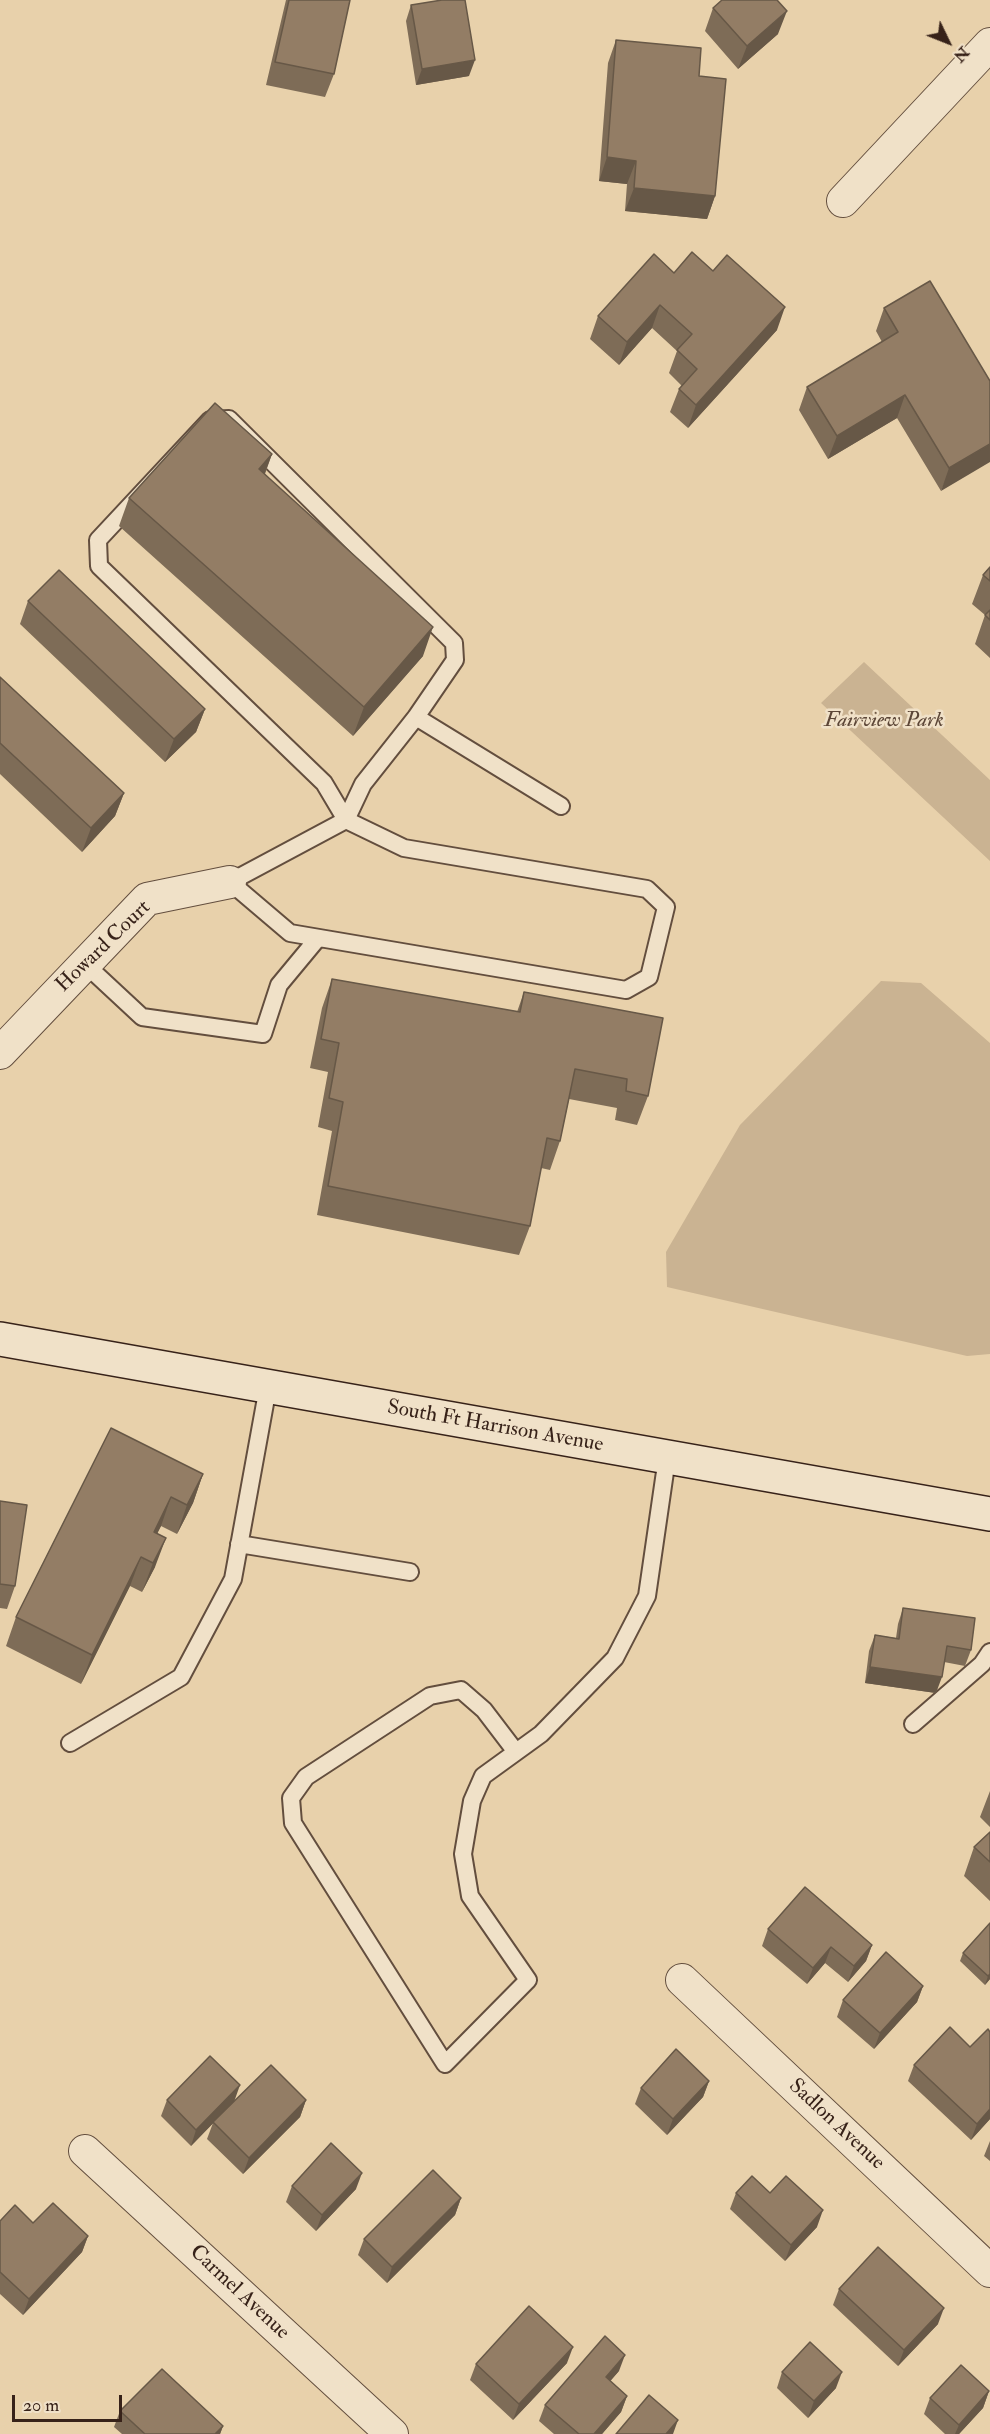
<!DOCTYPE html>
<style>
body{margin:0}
#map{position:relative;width:990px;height:2434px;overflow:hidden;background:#e8d1ab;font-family:"IM FELL Double Pica",serif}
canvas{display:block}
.north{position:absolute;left:918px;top:12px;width:60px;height:60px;-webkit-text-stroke:4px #f0e1c8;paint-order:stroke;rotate:133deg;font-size:16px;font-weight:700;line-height:24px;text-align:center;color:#372219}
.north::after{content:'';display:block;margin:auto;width:21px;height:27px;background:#372219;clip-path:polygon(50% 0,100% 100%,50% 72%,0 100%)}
.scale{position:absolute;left:12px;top:2395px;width:110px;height:27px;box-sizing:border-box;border:3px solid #372219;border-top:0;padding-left:8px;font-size:18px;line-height:21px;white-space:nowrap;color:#372219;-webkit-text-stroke:4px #f0e1c8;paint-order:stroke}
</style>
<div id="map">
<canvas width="990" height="2434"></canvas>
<div class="north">N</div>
<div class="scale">20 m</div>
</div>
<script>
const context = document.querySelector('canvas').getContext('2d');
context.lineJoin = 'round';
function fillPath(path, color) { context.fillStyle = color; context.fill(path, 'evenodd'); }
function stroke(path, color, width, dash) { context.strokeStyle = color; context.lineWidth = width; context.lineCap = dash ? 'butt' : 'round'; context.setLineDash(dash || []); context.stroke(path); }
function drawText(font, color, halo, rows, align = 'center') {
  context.font = font + ' "IM FELL Double Pica",serif'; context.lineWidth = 5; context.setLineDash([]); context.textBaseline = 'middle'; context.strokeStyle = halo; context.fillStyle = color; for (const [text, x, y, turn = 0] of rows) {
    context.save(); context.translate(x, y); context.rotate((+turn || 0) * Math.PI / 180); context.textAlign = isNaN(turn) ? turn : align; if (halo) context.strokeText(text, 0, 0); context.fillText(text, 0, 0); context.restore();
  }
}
const green = new Path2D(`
 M 864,662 L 990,780 L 990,861 L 821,703 Z
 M 881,981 L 921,983 L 990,1043 L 990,1354 L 967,1356 L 667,1287 L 666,1252 L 740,1125 Z`);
const service = new Path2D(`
 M 229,419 L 454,643 L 455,660 L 416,717 L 363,784 L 346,820 L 324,783 L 99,566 L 98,540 L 210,420 Z
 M 416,717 L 561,806
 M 346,820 L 404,848 L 647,889 L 666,907 L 649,977 L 626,990 L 290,933 L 230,882 Z
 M 85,964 L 142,1017 L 263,1034 L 279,985 L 318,938
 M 239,1544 L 410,1572
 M 913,1724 L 982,1664 L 990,1652
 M 70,1743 L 181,1677 L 233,1579 L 268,1387
 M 516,1752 L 484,1710 L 461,1690 L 430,1696 L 306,1777 L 291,1798 L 293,1823 L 445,2064 L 528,1980 L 470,1896 L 463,1854 L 472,1801 L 483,1776 L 541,1734 L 615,1658 L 647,1596 L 667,1458`);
const minor = new Path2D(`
 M 843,201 L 990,44
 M 0,1053 L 147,899 L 230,882
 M 682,1980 L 990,2271
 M 85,2151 L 392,2434`);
const secondary = new Path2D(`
 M 0,1339 L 990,1514`);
const wall = new Path2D(`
 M 286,0 L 350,0 L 334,74 L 325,97 L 266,85 Z
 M 411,5 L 469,76 L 416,85 L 406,21 Z
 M 713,8 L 778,34 L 738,69 L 705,31 Z
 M 616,40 L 699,76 L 715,196 L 707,219 L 625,211 L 627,184 L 599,181 L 608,63 Z
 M 674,273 L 777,330 L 688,428 L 670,412 L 679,389 L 682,386 L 669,373 L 677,351 L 652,328 L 619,365 L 590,339 L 598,316 Z
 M 884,308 L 990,381 L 941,491 L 897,418 L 828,459 L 799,410 L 807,387 L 882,342 L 876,331 Z
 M 272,454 L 265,474 L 423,656 L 353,736 L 119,526 L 129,498 Z
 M 990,567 L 990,658 L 975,644 L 985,615 L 972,604 L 983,575 Z
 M 28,601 L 205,709 L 196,732 L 165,762 L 20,624 Z
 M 0,677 L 124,793 L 115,816 L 82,852 L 0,774 Z
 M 332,979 L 517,1012 L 524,992 L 648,1096 L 637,1125 L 615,1120 L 617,1108 L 569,1099 L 560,1141 L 550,1170 L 541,1168 L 530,1226 L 519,1255 L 317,1215 L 332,1131 L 318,1127 L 328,1072 L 310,1068 L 322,1008 Z
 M 111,1428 L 203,1474 L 193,1503 L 177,1534 L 161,1526 L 157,1534 L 155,1567 L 142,1592 L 130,1586 L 81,1684 L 6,1646 L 16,1617 Z
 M 0,1501 L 15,1586 L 7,1609 L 0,1608 Z
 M 903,1608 L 971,1650 L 965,1666 L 944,1662 L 936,1693 L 865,1683 L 869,1651 L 875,1635 L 896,1638 L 898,1624 Z
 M 990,1791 L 990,1827 L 980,1817 Z
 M 990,1832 L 990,1901 L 964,1876 L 974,1847 Z
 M 990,1923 L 990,1979 L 985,1985 L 960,1961 L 963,1953 Z
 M 768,1929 L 872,1945 L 866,1961 L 848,1982 L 825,1963 L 807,1984 L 762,1946 Z
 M 923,1986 L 917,2002 L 874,2049 L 837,2017 L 843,2000 Z
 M 970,2047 L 990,2119 L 971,2140 L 908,2081 L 914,2065 Z
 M 709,2081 L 703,2097 L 667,2135 L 635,2104 L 641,2088 Z
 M 167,2100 L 234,2101 L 306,2100 L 300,2117 L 243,2174 L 207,2139 L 213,2123 L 191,2146 L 161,2116 Z
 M 990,2141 L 990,2161 L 984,2156 Z
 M 292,2186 L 356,2189 L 316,2231 L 286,2202 Z
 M 736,2193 L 770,2193 L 817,2227 L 785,2261 L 730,2209 Z
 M 461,2198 L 455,2215 L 387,2283 L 358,2255 L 364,2239 Z
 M 0,2221 L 33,2223 L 88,2236 L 82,2252 L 23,2315 L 0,2294 Z
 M 839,2289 L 938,2324 L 898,2366 L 833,2305 Z
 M 567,2363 L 513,2420 L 470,2380 L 476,2364 Z
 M 619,2371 L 610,2381 L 627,2396 L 621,2412 L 602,2434 L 554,2434 L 539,2421 L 545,2405 Z
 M 782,2372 L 836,2388 L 808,2418 L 777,2388 Z
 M 989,2391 L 983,2408 L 959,2434 L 945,2434 L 924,2414 L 930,2398 Z
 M 120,2411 L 223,2426 L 220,2434 L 122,2434 L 114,2427 Z`);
const shadedWall = new Path2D(`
 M 787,11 L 778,34 L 738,69 L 747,46 Z
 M 475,60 L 469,76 L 416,85 L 422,69 Z
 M 607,157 L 636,161 L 627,184 L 599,181 Z
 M 634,188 L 715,196 L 707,219 L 625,211 Z
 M 660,305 L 652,328 L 619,365 L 627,342 Z
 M 785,307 L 777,330 L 688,428 L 696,405 Z
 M 905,395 L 897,418 L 828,459 L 837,436 Z
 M 990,444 L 990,462 L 941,491 L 949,468 Z
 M 272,454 L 261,483 L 259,469 Z
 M 433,627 L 423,656 L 353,736 L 364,707 Z
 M 205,709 L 196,732 L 165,762 L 174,739 Z
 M 124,793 L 115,816 L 82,852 L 91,828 Z
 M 203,1474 L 193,1503 L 177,1534 L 187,1505 Z
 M 171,1497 L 161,1526 L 143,1561 L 154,1532 Z
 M 166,1538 L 155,1567 L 142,1592 L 153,1563 Z
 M 141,1557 L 130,1586 L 81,1684 L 92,1655 Z
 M 870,1667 L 942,1677 L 936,1693 L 865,1683 Z
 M 872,1945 L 866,1961 L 848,1982 L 854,1966 Z
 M 831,1947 L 825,1963 L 807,1984 L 813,1968 Z
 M 990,1974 L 990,1979 L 985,1985 L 988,1976 Z
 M 923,1986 L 917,2002 L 874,2049 L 880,2033 Z
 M 709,2081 L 703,2097 L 667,2135 L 673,2119 Z
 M 240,2085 L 234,2102 L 191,2146 L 196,2130 Z
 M 306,2100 L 300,2117 L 243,2174 L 249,2158 Z
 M 990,2109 L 990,2119 L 971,2140 L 977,2124 Z
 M 362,2173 L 356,2189 L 316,2231 L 322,2215 Z
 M 461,2198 L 455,2215 L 387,2283 L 392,2267 Z
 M 823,2210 L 817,2227 L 785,2261 L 791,2245 Z
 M 88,2236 L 82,2252 L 23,2315 L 29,2299 Z
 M 944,2308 L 938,2324 L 898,2366 L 904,2350 Z
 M 573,2347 L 567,2363 L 513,2420 L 519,2404 Z
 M 625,2355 L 619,2371 L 600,2393 L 606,2377 Z
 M 842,2372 L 836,2388 L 808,2418 L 814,2401 Z
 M 989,2391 L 983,2408 L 959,2434 L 955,2434 L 959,2425 Z
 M 627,2396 L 621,2412 L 602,2434 L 594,2434 Z
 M 678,2420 L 673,2434 L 666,2434 Z
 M 223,2426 L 220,2434 L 215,2434 Z`);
const building = new Path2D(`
 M 289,0 L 350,0 L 334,74 L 275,62 Z
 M 442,0 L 465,0 L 475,60 L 422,69 L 411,5 Z
 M 722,0 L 777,0 L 787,11 L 747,46 L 713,8 Z
 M 616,40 L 701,48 L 699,76 L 726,79 L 715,196 L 634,188 L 636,161 L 607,157 Z
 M 692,252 L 713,271 L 727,255 L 785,307 L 696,405 L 679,389 L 697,369 L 677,350 L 692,334 L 660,305 L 627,342 L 598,316 L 654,254 L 674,273 Z
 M 930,281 L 990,381 L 990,444 L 949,468 L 905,395 L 837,436 L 807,387 L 898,332 L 884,308 Z
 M 215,403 L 272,454 L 259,469 L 433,627 L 364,707 L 129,498 Z
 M 990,567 L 990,581 L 983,575 Z
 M 59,570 L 205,709 L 174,739 L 28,601 Z
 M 990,610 L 990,620 L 985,615 Z
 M 0,677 L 124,793 L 91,828 L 0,743 Z
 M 332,979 L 520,1012 L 524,992 L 663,1018 L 648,1096 L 626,1091 L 627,1079 L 575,1069 L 560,1141 L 547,1138 L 530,1226 L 328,1186 L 343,1102 L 329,1098 L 339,1043 L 321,1039 Z
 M 111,1428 L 203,1474 L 187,1505 L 171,1497 L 154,1532 L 166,1538 L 153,1563 L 141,1557 L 92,1655 L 16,1617 Z
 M 0,1501 L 27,1505 L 15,1586 L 0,1584 Z
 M 903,1608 L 975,1618 L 971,1650 L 947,1646 L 942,1677 L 870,1667 L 875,1635 L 899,1639 Z
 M 990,1832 L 990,1862 L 974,1847 Z
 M 805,1887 L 872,1945 L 854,1966 L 831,1947 L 813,1968 L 768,1929 Z
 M 990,1923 L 990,1974 L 988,1976 L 963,1953 Z
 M 886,1952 L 923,1986 L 880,2033 L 843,2000 Z
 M 950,2027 L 970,2047 L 988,2029 L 990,2032 L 990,2109 L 977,2124 L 914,2065 Z
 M 676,2049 L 709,2081 L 673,2119 L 641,2088 Z
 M 210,2056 L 240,2085 L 196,2130 L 167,2100 Z
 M 271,2065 L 306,2100 L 249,2158 L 213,2122 Z
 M 331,2143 L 362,2173 L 322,2215 L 292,2186 Z
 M 433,2170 L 461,2198 L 392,2267 L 364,2239 Z
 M 752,2176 L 770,2193 L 786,2176 L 823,2210 L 791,2245 L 736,2193 Z
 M 53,2203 L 88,2236 L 29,2299 L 0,2272 L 0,2221 L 15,2205 L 33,2223 Z
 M 878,2247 L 944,2308 L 904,2350 L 839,2289 Z
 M 529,2306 L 573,2347 L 519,2404 L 476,2364 Z
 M 605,2336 L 625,2355 L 606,2377 L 627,2396 L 594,2434 L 579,2434 L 545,2405 Z
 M 810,2342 L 842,2372 L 814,2401 L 782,2372 Z
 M 961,2365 L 989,2391 L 959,2425 L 930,2398 Z
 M 162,2369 L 223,2426 L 215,2434 L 145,2434 L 120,2411 Z
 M 649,2395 L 678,2420 L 666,2434 L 616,2434 Z`);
const parkNames = [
 ["Fairview Park",884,721]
];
const streetNames = [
 ["Howard Court",104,947,-44],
 ["South Ft Harrison Avenue",495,1427,10],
 ["Sadlon Avenue",836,2125,43],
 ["Carmel Avenue",239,2293,43]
];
fillPath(green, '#cab392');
stroke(service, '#634e3e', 20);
stroke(minor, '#634e3e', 34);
stroke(secondary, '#372219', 36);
stroke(service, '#f0e1c8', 16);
stroke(minor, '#f0e1c8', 32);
stroke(secondary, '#f0e1c8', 33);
fillPath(wall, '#7e6c57');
fillPath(shadedWall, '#675847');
fillPath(building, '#937d65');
stroke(building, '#675847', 1.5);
drawText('italic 21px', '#5c4637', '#f0e1c8', parkNames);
drawText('21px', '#372219', '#f0e1c8', streetNames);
</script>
